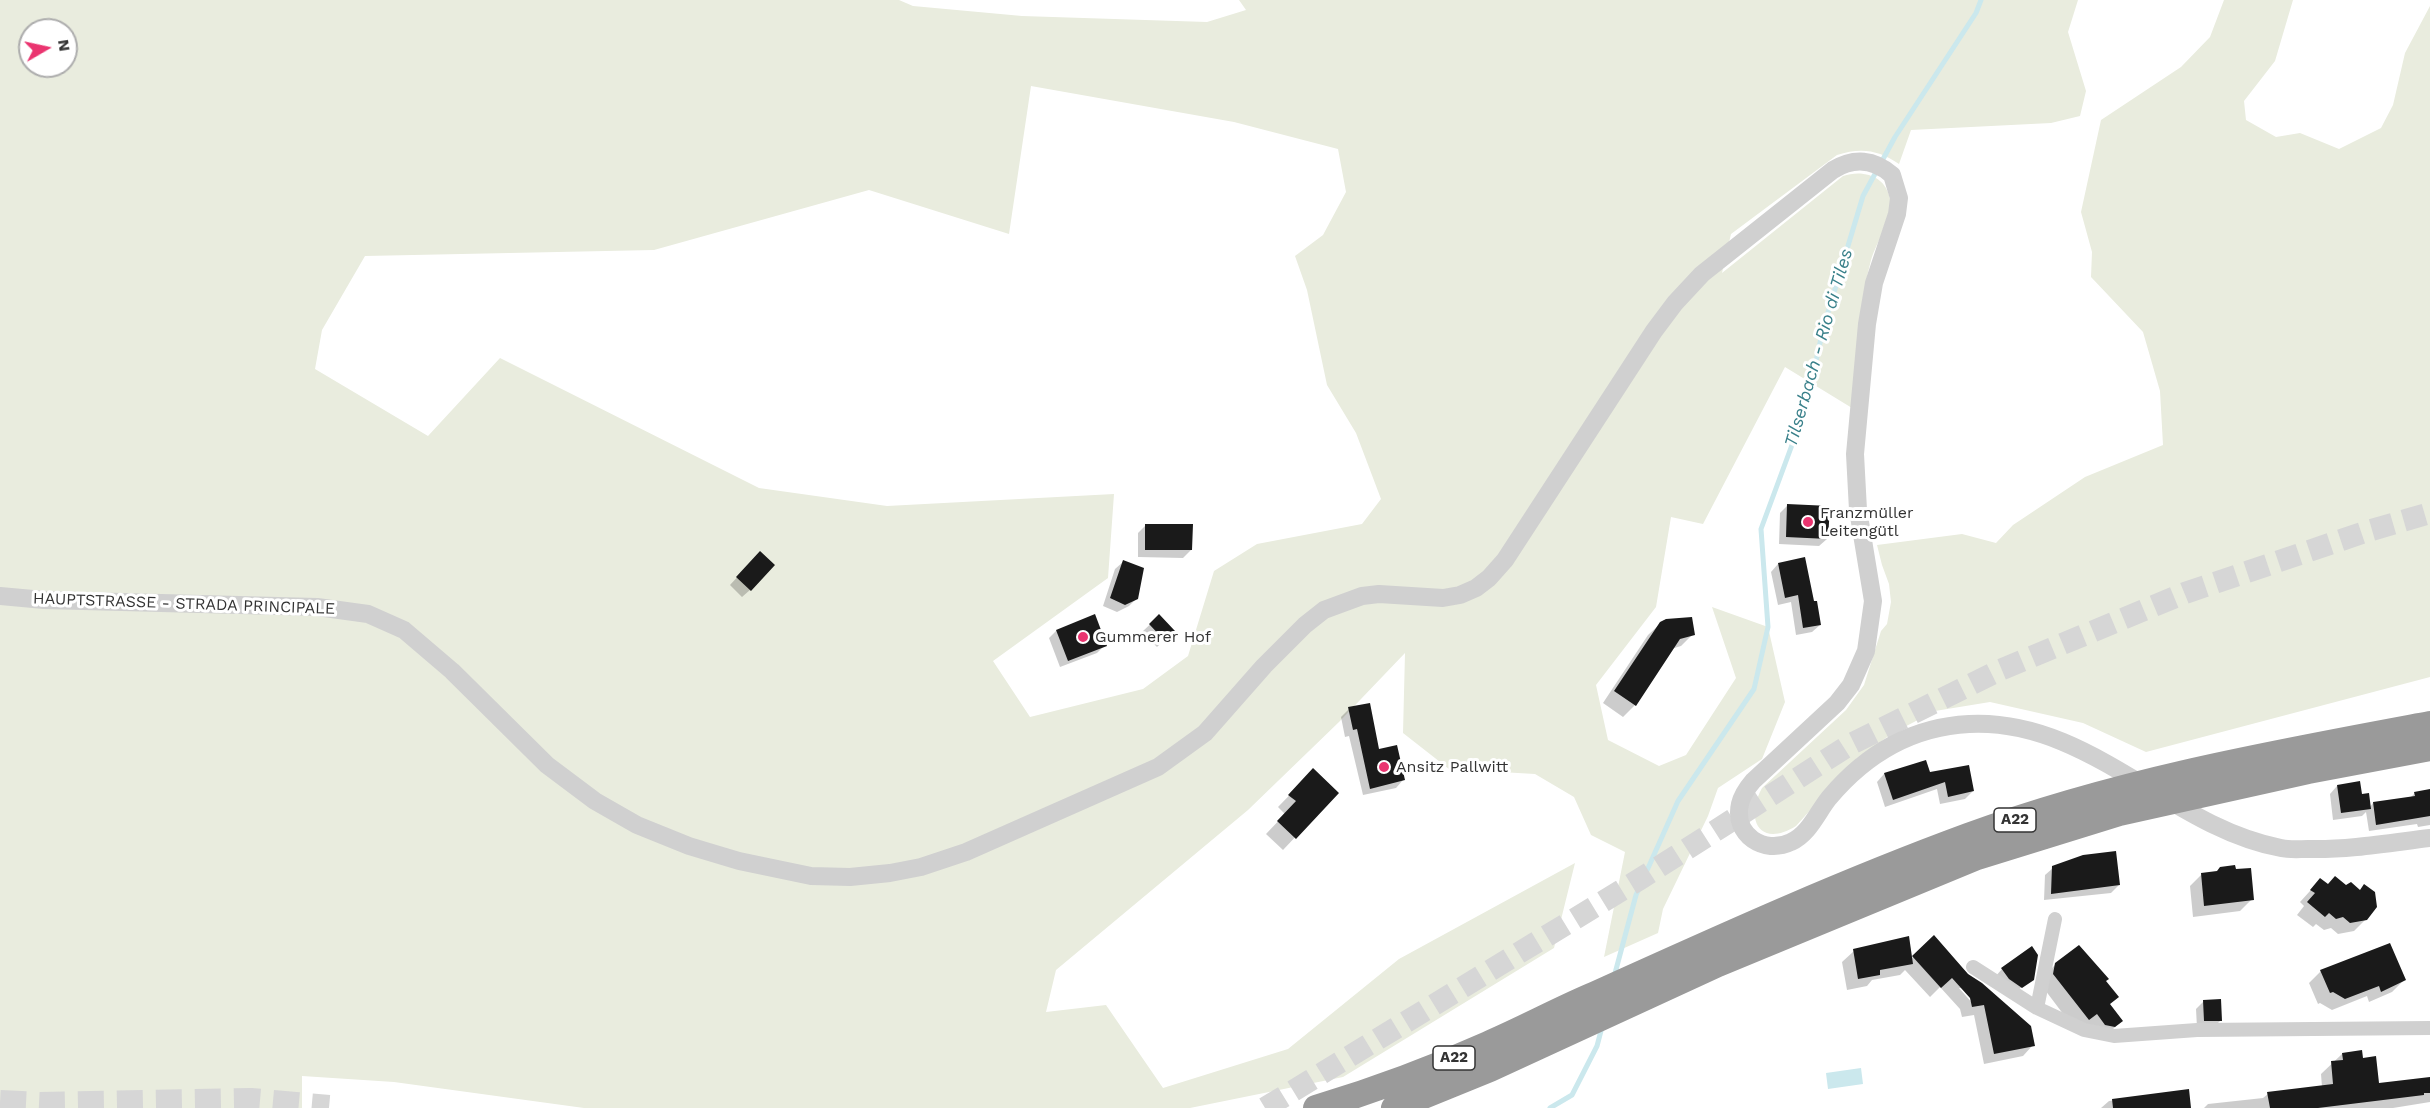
<!DOCTYPE html>
<meta charset="utf-8">
<style>
body{margin:0}
#map{position:relative;width:2430px;height:1108px;overflow:hidden;background:#fff;font-family:"Work Sans",sans-serif}
canvas{display:block}
.north{position:absolute;left:18px;top:18px;width:60px;height:60px;box-sizing:border-box;background:#fff;border:2px solid #adadad;border-radius:50%;rotate:81deg;font-size:16px;font-weight:700;line-height:24px;text-align:center;color:#333}
.north::after{content:'';display:block;margin:auto;width:21px;height:27px;background:#ea3570;clip-path:polygon(50% 0,100% 100%,50% 72%,0 100%)}
</style>
<div id="map">
<canvas width="2430" height="1108"></canvas>
<div class="north">N</div>
</div>
<script>
const context = document.querySelector('canvas').getContext('2d');
context.lineJoin = 'round';
function fillPath(path, color) { context.fillStyle = color; context.fill(path, 'evenodd'); }
function stroke(path, color, width, dash) { context.strokeStyle = color; context.lineWidth = width; context.lineCap = dash ? 'butt' : 'round'; context.setLineDash(dash || []); context.stroke(path); }
function drawText(font, color, halo, rows, align = 'center') {
  context.font = font + ' "Work Sans",sans-serif'; context.lineWidth = 6; context.setLineDash([]); context.textBaseline = 'middle'; context.strokeStyle = halo; context.fillStyle = color; for (const [text, x, y, turn = 0] of rows) {
    context.save(); context.translate(x, y); context.rotate((+turn || 0) * Math.PI / 180); context.textAlign = isNaN(turn) ? turn : align; if (halo) context.strokeText(text, 0, 0); context.fillText(text, 0, 0); context.restore();
  }
}
const green = new Path2D(`
 M 0,0 L 899,0 L 913,6 L 1022,16 L 1207,22 L 1246,10 L 1239,0 L 2078,0 L 2068,32 L 2086,91 L 2080,116 L 2051,123 L 1911,130 L 1899,164 C 1879,150 1861,147 1837,155 L 1731,234 L 1722,273 L 1843,176 C 1863,169 1886,176 1890,199 C 1892,221 1877,241 1871,260 C 1868,272 1865,285 1863,297 C 1857,333 1855,371 1852,408 L 1785,367 L 1703,524 L 1671,517 L 1656,607 L 1596,685 L 1608,740 L 1659,766 L 1686,755 L 1736,678 L 1712,607 L 1768,627 L 1785,702 L 1762,759 L 1718,788 L 1708,816 L 1663,909 L 1658,933 L 1604,957 L 1625,852 L 1591,835 L 1574,797 L 1535,774 L 1449,769 L 1403,733 L 1405,653 L 1339,722 L 1248,810 L 1056,970 L 1046,1012 L 1106,1005 L 1163,1088 L 1288,1049 L 1399,959 L 1575,863 L 1554,948 L 1343,1077 L 1190,1108 L 584,1108 L 394,1082 L 302,1076 L 302,1108 L 0,1108 ZM 30,30 L 66,30 L 66,66 L 30,66 ZM 1031,86 L 1234,122 L 1338,149 L 1346,192 L 1323,235 L 1295,256 L 1307,290 L 1327,385 L 1356,433 L 1381,499 L 1362,524 L 1257,544 L 1214,571 L 1188,656 L 1143,689 L 1030,717 L 993,661 L 1108,578 L 1114,494 L 887,506 L 759,488 L 500,358 L 428,436 L 315,369 L 322,330 L 365,256 L 654,250 L 869,190 L 1009,234 Z
 M 2224,0 L 2293,0 L 2275,61 L 2244,101 L 2246,120 L 2276,137 L 2300,133 L 2339,149 L 2381,128 L 2393,105 L 2405,53 L 2430,6 L 2430,677 L 2146,752 L 2083,723 L 1990,702 L 1935,711 L 1893,733 L 1857,758 L 1796,826 C 1761,848 1744,821 1762,788 L 1846,710 L 1864,685 L 1881,631 L 1887,624 L 1891,602 L 1889,584 L 1882,565 L 1877,545 L 1962,534 L 1996,543 L 2013,525 L 2085,477 L 2163,445 L 2160,391 L 2143,332 L 2091,277 L 2092,252 L 2081,212 L 2101,120 L 2181,67 L 2210,37 Z`);
const water = new Path2D(`
 M 1861,1068 L 1863,1084 L 1828,1089 L 1826,1073 Z`);
const shadow = new Path2D(`
 M 1788,505 L 1827,539 L 1819,546 L 1779,544 L 1780,513 Z
 M 1146,525 L 1191,550 L 1183,558 L 1138,557 L 1138,533 Z
 M 752,561 L 750,590 L 742,597 L 730,585 Z
 M 1123,562 L 1137,598 L 1129,606 L 1117,612 L 1103,606 L 1115,569 Z
 M 1778,564 L 1820,625 L 1812,632 L 1796,635 L 1791,602 L 1778,605 L 1771,572 Z
 M 1159,616 L 1173,631 L 1157,647 L 1142,632 Z
 M 1661,623 L 1693,634 L 1681,646 L 1671,649 L 1635,705 L 1623,717 L 1603,703 L 1648,635 Z
 M 1056,631 L 1105,645 L 1097,653 L 1060,667 L 1049,638 Z
 M 1349,709 L 1378,751 L 1403,780 L 1396,788 L 1363,795 L 1349,736 L 1345,737 L 1341,717 Z
 M 1925,762 L 1929,774 L 1973,791 L 1965,799 L 1940,804 L 1937,789 L 1885,807 L 1877,782 L 1884,774 Z
 M 1313,771 L 1337,793 L 1283,850 L 1266,834 L 1285,814 L 1278,807 Z
 M 2337,786 L 2361,796 L 2370,807 L 2373,803 L 2410,798 L 2415,793 L 2430,791 L 2430,825 L 2418,827 L 2417,824 L 2369,831 L 2366,812 L 2362,816 L 2333,820 L 2330,794 Z
 M 2053,868 L 2119,885 L 2111,893 L 2044,900 L 2045,875 Z
 M 2215,873 L 2252,899 L 2240,911 L 2193,917 L 2190,886 L 2202,874 Z
 M 2320,880 L 2327,885 L 2346,886 L 2366,919 L 2354,931 L 2338,934 L 2331,928 L 2324,930 L 2316,924 L 2313,927 L 2297,915 L 2304,906 L 2300,902 Z
 M 1934,937 L 2033,1045 L 2023,1056 L 1984,1064 L 1974,1015 L 1962,1017 L 1960,1009 L 1940,987 L 1930,997 L 1905,970 L 1900,975 L 1872,980 L 1867,986 L 1847,990 L 1842,962 L 1854,951 L 1911,959 ZM 1959,988 L 1963,988 L 1976,1003 L 1974,1005 Z
 M 2056,964 L 2105,981 L 2109,1005 L 2121,1021 L 2109,1033 L 2076,1031 L 2042,986 L 2044,976 Z
 M 2002,969 L 2032,979 L 2013,994 L 1995,977 Z
 M 2321,971 L 2404,980 L 2392,992 L 2369,1002 L 2367,996 L 2332,1010 L 2320,1003 L 2318,1004 L 2309,983 Z
 M 2204,1001 L 2221,1020 L 2213,1028 L 2197,1028 L 2196,1009 Z
 M 2342,1054 L 2362,1059 L 2377,1085 L 2430,1078 L 2430,1102 L 2393,1108 L 2204,1108 L 2208,1104 L 2263,1098 L 2268,1094 L 2322,1087 L 2321,1074 Z
 M 2188,1090 L 2190,1108 L 2101,1108 L 2109,1101 Z`);
const stream = new Path2D(`
 M 1614,977 L 1636,895 L 1678,801 L 1754,689 L 1768,627 L 1761,529 L 1806,407 L 1823,329 L 1863,196 L 1895,137 L 1976,13 L 1981,0
 M 1550,1108 L 1572,1095 L 1597,1046 L 1602,1027`);
const building = new Path2D(`
 M 1787,504 L 1830,506 L 1828,539 L 1786,537 Z
 M 1145,524 L 1193,524 L 1192,550 L 1145,550 Z
 M 760,551 L 775,565 L 751,591 L 736,577 Z
 M 1805,557 L 1814,601 L 1817,601 L 1821,625 L 1803,628 L 1798,595 L 1785,598 L 1778,563 Z
 M 1123,560 L 1144,568 L 1138,599 L 1125,605 L 1110,598 Z
 M 1095,614 L 1107,646 L 1068,661 L 1056,630 Z
 M 1159,614 L 1175,631 L 1165,641 L 1149,624 Z
 M 1692,617 L 1695,635 L 1680,639 L 1636,706 L 1614,691 L 1660,622 L 1666,619 Z
 M 1370,703 L 1379,749 L 1397,745 L 1405,780 L 1370,789 L 1357,729 L 1353,730 L 1348,707 Z
 M 1926,760 L 1930,772 L 1969,765 L 1974,791 L 1948,797 L 1945,782 L 1893,800 L 1884,773 Z
 M 1313,768 L 1339,793 L 1296,839 L 1277,821 L 1296,801 L 1288,795 Z
 M 2360,781 L 2362,794 L 2369,793 L 2371,809 L 2341,813 L 2337,785 Z
 M 2430,789 L 2430,816 L 2376,825 L 2373,802 L 2415,796 L 2414,792 Z
 M 2116,851 L 2120,885 L 2051,894 L 2052,866 L 2083,855 Z
 M 2235,865 L 2236,869 L 2251,868 L 2254,900 L 2204,906 L 2201,873 L 2217,871 L 2220,867 Z
 M 2335,876 L 2346,885 L 2351,882 L 2360,890 L 2364,884 L 2375,892 L 2377,907 L 2367,920 L 2350,923 L 2343,917 L 2336,919 L 2329,913 L 2325,917 L 2307,902 L 2315,893 L 2310,890 L 2320,878 L 2328,884 Z
 M 1934,935 L 1968,974 L 1982,983 L 2031,1026 L 2035,1046 L 1994,1054 L 1984,1005 L 1972,1007 L 1970,998 L 1952,978 L 1941,988 L 1912,956 Z
 M 1909,936 L 1913,964 L 1880,970 L 1880,975 L 1858,979 L 1853,949 Z
 M 2390,943 L 2406,980 L 2381,992 L 2379,986 L 2345,999 L 2333,992 L 2330,993 L 2320,970 Z
 M 2079,945 L 2109,979 L 2106,981 L 2119,997 L 2110,1004 L 2123,1021 L 2115,1027 L 2105,1025 L 2097,1014 L 2089,1020 L 2053,974 L 2055,963 Z
 M 2032,946 L 2038,955 L 2034,980 L 2022,988 L 2009,979 L 2001,968 Z
 M 2221,999 L 2222,1021 L 2204,1021 L 2203,1000 Z
 M 2362,1050 L 2363,1058 L 2376,1056 L 2379,1083 L 2430,1077 L 2430,1093 L 2424,1093 L 2424,1095 L 2318,1108 L 2270,1108 L 2267,1092 L 2333,1084 L 2331,1061 L 2343,1060 L 2342,1053 Z
 M 2189,1089 L 2191,1108 L 2113,1108 L 2112,1099 Z`);
const primaryTunnel = new Path2D(`
 M 1265,1108 L 1640,879 L 1851,744 L 2000,670 L 2185,593 L 2368,531 L 2430,513`);
const motorwayTunnel = new Path2D(`
 M 0,1103 L 40,1105 L 251,1101 L 329,1108`);
const minor = new Path2D(`
 M 1973,967 L 2037,1008 L 2084,1030 L 2114,1036 L 2197,1030 L 2430,1028
 M 2037,1008 L 2055,919`);
const tertiary = new Path2D(`
 M 0,596 L 44,600 L 317,607 L 368,614 L 404,630 L 452,671 L 547,765 L 595,801 L 637,825 L 689,846 L 739,861 L 811,876 L 850,877 L 890,873 L 921,867 L 966,852 L 1158,767 L 1205,733 L 1264,666 L 1305,625 L 1324,610 L 1362,596 L 1379,594 L 1443,598 L 1460,595 L 1476,588 L 1489,578 L 1505,560 L 1654,331 L 1675,303 L 1702,274 L 1833,170 C 1854,157 1874,159 1892,175 L 1899,198 L 1897,214 L 1874,283 L 1867,324 L 1855,454 L 1858,510 L 1873,601 L 1866,651 L 1851,685 L 1837,703 L 1753,781 C 1747,788 1742,795 1740,804 C 1733,835 1764,855 1791,842 C 1809,834 1817,813 1829,798 C 1865,755 1911,727 1969,724 C 2089,718 2169,827 2281,848 C 2290,850 2299,849 2308,849 C 2349,850 2389,843 2430,838`);
const motorway = new Path2D(`
 M 1316,1108 C 1375,1090 1432,1069 1488,1044 C 1523,1029 1556,1011 1591,996 C 1715,940 1840,883 1968,836 C 2117,781 2274,753 2430,724
 M 1394,1108 L 1490,1069 L 1718,964 L 1977,857 L 2119,813 L 2308,771 L 2430,748`);
const markers = [
 [1808,522,6,"#ea3570"],
 [1083,637,6,"#ea3570"],
 [1384,767,6,"#ea3570"]
];
const shields = [
 [2015,820,42],
 [1454,1058,42]
];
const shieldNames = [
 ["A22",2015,820],
 ["A22",1454,1058]
];
const poiNames = [
 ["Franzmüller",1820,513],
 ["Leitengütl",1820,531],
 ["Gummerer Hof",1095,637],
 ["Ansitz Pallwitt",1396,767]
];
const streetNames = [
 ["HAUPTSTRASSE - STRADA PRINCIPALE",184,604,2]
];
const waterNames = [
 ["Tilserbach - Rio di Tiles",1819,348,-74]
];
fillPath(green, '#e9ecde');
fillPath(water, '#cbe8ed');
fillPath(shadow, '#0003');
stroke(stream, '#cbe8ed', 5);
fillPath(building, '#1a1a1a');
stroke(primaryTunnel, '#d6d6d6', 22, [22, 11]);
stroke(motorwayTunnel, '#d6d6d6', 26, [26, 13]);
stroke(minor, '#d0d0d0', 14);
stroke(tertiary, '#d0d0d0', 18);
stroke(motorway, '#9a9a9a', 26);
for (const [x, y, r, color] of markers) { const dot = new Path2D(); dot.arc(x, y, r, 0, 2 * Math.PI); context.fillStyle = color; context.fill(dot); stroke(dot, '#fff', 2); }
for (const [x, y, w] of shields) { const box = new Path2D(); box.roundRect(x - w / 2, y - 12, w, 24, 4.5); context.fillStyle = '#fff'; context.fill(box); stroke(box, '#333', 1.5); }
drawText('bold 15px', '#333', null, shieldNames);
drawText('16px', '#333', '#fff', poiNames, 'left');
drawText('16px', '#333', '#fff', streetNames);
drawText('italic 18px', '#39808a', '#fff', waterNames);
</script>
